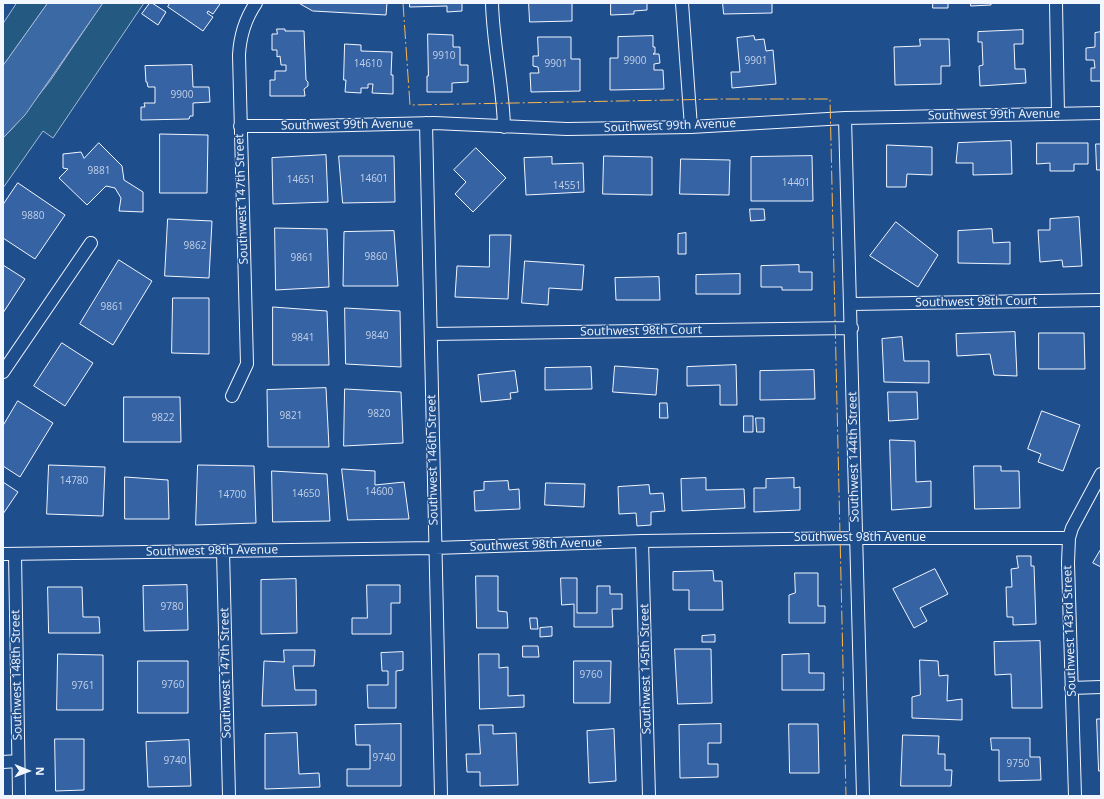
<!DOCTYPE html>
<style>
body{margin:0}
#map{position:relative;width:1104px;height:799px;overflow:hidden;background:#1f4e8c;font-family:"Open Sans",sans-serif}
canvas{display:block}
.frame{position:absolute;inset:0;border:4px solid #f2f6ff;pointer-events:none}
.north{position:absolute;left:8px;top:751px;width:40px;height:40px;-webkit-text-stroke:3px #1f4e8c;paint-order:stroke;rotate:91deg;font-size:11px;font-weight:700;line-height:16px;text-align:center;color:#f2f6ff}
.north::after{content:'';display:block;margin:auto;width:14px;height:18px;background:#f2f6ff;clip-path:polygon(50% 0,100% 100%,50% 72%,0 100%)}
</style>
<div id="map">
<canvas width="1104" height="799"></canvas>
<div class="frame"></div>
<div class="north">N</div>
</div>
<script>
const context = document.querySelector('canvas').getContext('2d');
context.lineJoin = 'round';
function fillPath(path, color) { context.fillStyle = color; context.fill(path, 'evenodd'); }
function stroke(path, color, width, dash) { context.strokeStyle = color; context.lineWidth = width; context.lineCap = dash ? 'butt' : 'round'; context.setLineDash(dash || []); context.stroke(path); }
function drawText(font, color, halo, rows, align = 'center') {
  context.font = font + ' "Open Sans",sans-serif'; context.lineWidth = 3; context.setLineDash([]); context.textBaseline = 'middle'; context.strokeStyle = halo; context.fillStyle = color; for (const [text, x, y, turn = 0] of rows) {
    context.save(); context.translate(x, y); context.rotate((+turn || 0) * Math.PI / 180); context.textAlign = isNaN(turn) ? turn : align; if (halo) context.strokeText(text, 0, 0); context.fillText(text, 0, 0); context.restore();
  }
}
const green = new Path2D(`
 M 17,3 L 48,3 L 3,66 L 3,24 Z
 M 103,3 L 144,3 L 53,138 L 43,131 L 3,188 L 3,138 L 12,129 L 50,81 Z`);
const water = new Path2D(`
 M 48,3 L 103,3 L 25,115 L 3,138 L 3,66 Z`);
const building = new Path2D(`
 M 150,3 L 152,3 L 166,12 L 158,25 L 142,14 Z
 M 170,3 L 219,3 L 220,4 L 213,14 L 208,11 L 207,13 L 213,17 L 203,31 L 168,7 Z
 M 299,3 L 387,3 L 386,15 L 313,11 Z
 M 410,3 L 462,3 L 462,11 L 447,12 L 447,6 L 410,7 Z
 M 529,3 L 572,3 L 572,21 L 530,22 Z
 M 611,3 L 647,3 L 647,10 L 634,11 L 634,14 L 611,15 Z
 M 723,3 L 772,3 L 772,13 L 724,14 Z
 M 933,3 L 948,3 L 948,8 L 933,8 Z
 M 971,3 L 991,3 L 991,5 L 971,6 Z
 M 277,29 L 285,29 L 285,31 L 304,31 L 306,80 L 308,82 L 308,86 L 304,89 L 305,96 L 270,96 L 270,80 L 275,80 L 275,71 L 286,71 L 286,65 L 281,65 L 280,56 L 277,57 L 277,50 L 272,50 L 272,34 L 277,34 Z
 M 1023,30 L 1023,44 L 1014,44 L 1015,69 L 1025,69 L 1026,83 L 980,86 L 979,66 L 983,65 L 982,42 L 978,42 L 978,32 Z
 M 1101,32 L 1101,81 L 1091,81 L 1091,68 L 1095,68 L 1094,60 L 1086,60 L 1086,48 L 1095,47 L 1095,33 Z
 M 428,34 L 453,35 L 453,47 L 460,47 L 460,65 L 468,65 L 468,82 L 452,83 L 452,92 L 427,92 L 427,76 L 428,76 Z
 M 653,36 L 653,47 L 655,47 L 655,53 L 653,54 L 659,54 L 660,63 L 654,64 L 654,70 L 663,70 L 664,89 L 610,90 L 610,58 L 618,58 L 618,37 Z
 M 754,36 L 755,40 L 764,39 L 766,51 L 773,50 L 776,84 L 732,88 L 731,72 L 740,72 L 737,38 Z
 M 538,37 L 571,37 L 571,59 L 580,59 L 580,91 L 531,92 L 530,73 L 539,73 L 538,67 L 533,66 L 533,56 L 538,56 Z
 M 920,39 L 949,39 L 950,66 L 941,66 L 941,84 L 895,85 L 894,47 L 920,46 Z
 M 345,44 L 361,45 L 361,51 L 392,52 L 391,75 L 393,75 L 393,94 L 372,93 L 373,84 L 368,84 L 368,88 L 361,88 L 361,93 L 345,92 L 346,80 L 344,80 Z
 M 192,65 L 193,87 L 209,87 L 210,102 L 193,103 L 193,116 L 190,116 L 189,119 L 141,120 L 141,107 L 145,107 L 144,103 L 155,103 L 155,87 L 148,87 L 147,82 L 146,82 L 145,66 Z
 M 160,134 L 208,135 L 207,193 L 160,193 Z
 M 1011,141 L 1012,174 L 973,175 L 973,163 L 956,163 L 958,143 Z
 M 99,143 L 122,166 L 124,180 L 143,192 L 143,212 L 119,211 L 121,198 L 115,188 L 106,186 L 87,205 L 59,178 L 68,169 L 63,168 L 63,154 L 81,152 L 84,158 Z
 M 1037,143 L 1088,143 L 1088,164 L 1074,164 L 1074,171 L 1050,171 L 1050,163 L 1037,164 Z
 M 1096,144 L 1101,144 L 1101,170 L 1097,170 Z
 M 887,145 L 932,147 L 932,175 L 907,174 L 906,187 L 887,187 Z
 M 476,148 L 506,178 L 473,212 L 455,194 L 466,182 L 454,170 Z
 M 326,155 L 328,202 L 273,204 L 272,158 Z
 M 339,156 L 394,156 L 395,202 L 343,203 Z
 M 604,156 L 652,157 L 652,195 L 603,194 Z
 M 812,156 L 813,201 L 751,201 L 751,157 Z
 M 552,157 L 552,164 L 583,163 L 584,192 L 526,195 L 524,158 Z
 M 681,159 L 730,160 L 729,195 L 680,194 Z
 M 18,183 L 65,215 L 35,259 L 3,238 L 3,205 Z
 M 750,209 L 764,209 L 765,220 L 751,221 Z
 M 1079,217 L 1082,266 L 1063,267 L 1062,260 L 1040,262 L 1038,230 L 1050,230 L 1050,219 Z
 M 168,219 L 212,221 L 209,278 L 165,276 Z
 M 896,222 L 938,255 L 918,287 L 870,256 Z
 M 275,228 L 327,229 L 329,287 L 276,290 Z
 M 992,229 L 993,243 L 1010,242 L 1010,264 L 958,263 L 958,231 Z
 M 394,231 L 398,286 L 343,286 L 344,232 Z
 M 686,233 L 686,254 L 678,254 L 678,234 Z
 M 490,235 L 511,235 L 508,299 L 455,297 L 457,266 L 489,267 Z
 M 119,260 L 152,281 L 113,345 L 80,324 Z
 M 525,261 L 584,265 L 582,290 L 549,288 L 548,305 L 522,303 Z
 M 3,265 L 25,279 L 3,313 Z
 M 799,265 L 799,272 L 812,272 L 812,290 L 782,290 L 782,287 L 761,287 L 761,266 Z
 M 740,274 L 740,294 L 696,294 L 696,275 Z
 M 659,277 L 660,300 L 616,300 L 615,278 Z
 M 173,298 L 209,298 L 209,354 L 172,353 Z
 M 273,307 L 327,311 L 329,365 L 273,365 Z
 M 345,308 L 400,311 L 401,367 L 346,364 Z
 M 1015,332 L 1017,376 L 994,375 L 990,354 L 957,356 L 956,334 Z
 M 1039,333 L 1084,333 L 1085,369 L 1039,369 Z
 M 902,337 L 904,361 L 929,361 L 929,383 L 884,382 L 882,339 Z
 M 62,343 L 93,363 L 65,406 L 34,386 Z
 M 736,365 L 737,405 L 720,405 L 720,385 L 687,386 L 687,367 Z
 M 615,366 L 658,369 L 656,395 L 613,392 Z
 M 591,367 L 592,389 L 545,390 L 545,368 Z
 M 814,370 L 815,399 L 760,400 L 760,371 Z
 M 515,371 L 518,392 L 510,393 L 511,399 L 481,402 L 478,375 Z
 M 326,388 L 329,447 L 268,447 L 267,390 Z
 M 345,389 L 401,392 L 403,443 L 344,446 Z
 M 888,392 L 917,392 L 918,419 L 889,421 Z
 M 124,397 L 180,397 L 181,442 L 124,442 Z
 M 18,401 L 53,423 L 20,477 L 3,466 L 3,426 Z
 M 660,403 L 667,403 L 668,418 L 660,418 Z
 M 1042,411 L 1080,425 L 1063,471 L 1038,462 L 1041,454 L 1028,449 Z
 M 744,416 L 753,416 L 753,432 L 744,432 Z
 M 756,418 L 764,418 L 764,432 L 757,432 Z
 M 890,440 L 915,441 L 916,482 L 931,481 L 931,507 L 892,510 Z
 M 49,465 L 105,467 L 103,516 L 47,514 Z
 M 198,465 L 254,466 L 256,523 L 196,525 Z
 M 974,466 L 1001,466 L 1001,471 L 1019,471 L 1020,508 L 975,509 Z
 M 342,469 L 375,471 L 375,485 L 404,482 L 409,519 L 348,520 Z
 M 272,471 L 327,474 L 330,521 L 273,522 Z
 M 125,477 L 168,480 L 169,519 L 125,519 Z
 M 706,478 L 706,490 L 744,489 L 745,508 L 682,511 L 681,479 Z
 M 794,478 L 794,488 L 800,487 L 800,510 L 754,512 L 754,488 L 766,488 L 766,479 Z
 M 508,481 L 509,490 L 519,489 L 520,509 L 475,511 L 474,491 L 484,490 L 484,482 Z
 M 3,482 L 18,492 L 3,514 Z
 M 546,483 L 585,484 L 584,507 L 545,505 Z
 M 649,485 L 650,494 L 663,493 L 665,511 L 651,512 L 651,525 L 637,526 L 636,513 L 619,514 L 618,487 Z
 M 1101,549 L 1101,567 L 1093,563 Z
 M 1017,556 L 1031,556 L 1031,566 L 1034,566 L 1036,624 L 1013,625 L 1013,617 L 1007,617 L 1006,587 L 1012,587 L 1011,569 L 1018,568 Z
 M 935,569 L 948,594 L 920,608 L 927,621 L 914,628 L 893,589 Z
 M 713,571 L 714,581 L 722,581 L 723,610 L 689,610 L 689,590 L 673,590 L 673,572 Z
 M 795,573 L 818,573 L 818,606 L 825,606 L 825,623 L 789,623 L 789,595 L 795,593 Z
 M 476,576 L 498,576 L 498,611 L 507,612 L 508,628 L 477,628 Z
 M 561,578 L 577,578 L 577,613 L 597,613 L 597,586 L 610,586 L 610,594 L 622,594 L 622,609 L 612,609 L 613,627 L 574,627 L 574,604 L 562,605 Z
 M 296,579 L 297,633 L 261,634 L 261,580 Z
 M 187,585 L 188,630 L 144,631 L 143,586 Z
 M 367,585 L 400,585 L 400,603 L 391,603 L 391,634 L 352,634 L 352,618 L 367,618 Z
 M 48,587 L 82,587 L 83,617 L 99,617 L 100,633 L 49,633 Z
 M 530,618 L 537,618 L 538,629 L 531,629 Z
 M 552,627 L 552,636 L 540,637 L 540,628 Z
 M 715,635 L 715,642 L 702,642 L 702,636 Z
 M 1040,641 L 1042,708 L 1012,708 L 1011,674 L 995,675 L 994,642 Z
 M 523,646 L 538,646 L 539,657 L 523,657 Z
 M 675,649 L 711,649 L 712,703 L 678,704 Z
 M 284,650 L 315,650 L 314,666 L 293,666 L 295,690 L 316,690 L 316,705 L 262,706 L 264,661 L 284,662 Z
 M 403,652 L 403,670 L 396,671 L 396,708 L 368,708 L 367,685 L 388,685 L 388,671 L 382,671 L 381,653 Z
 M 58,654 L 103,655 L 103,710 L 57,710 Z
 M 479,654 L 499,654 L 499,668 L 508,667 L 508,696 L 524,695 L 524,707 L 480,709 Z
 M 809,654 L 809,673 L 824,673 L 824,690 L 782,690 L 782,655 Z
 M 920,660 L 938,661 L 939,676 L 948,675 L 947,701 L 962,699 L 962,720 L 912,718 L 912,697 L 920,695 Z
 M 138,661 L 188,661 L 188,713 L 138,713 Z
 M 574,661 L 611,661 L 610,703 L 574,703 Z
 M 1097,719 L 1101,719 L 1101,771 L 1099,771 Z
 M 401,724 L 401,786 L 347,786 L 347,769 L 370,769 L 370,745 L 356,745 L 355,725 Z
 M 721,724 L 721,743 L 708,743 L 708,764 L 718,764 L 718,777 L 680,778 L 679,725 Z
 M 789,724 L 818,724 L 819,773 L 790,773 Z
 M 479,725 L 493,725 L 493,734 L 516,733 L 518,785 L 480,786 L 480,772 L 467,772 L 466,754 L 480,754 Z
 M 614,729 L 616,781 L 589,783 L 587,731 Z
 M 297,733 L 299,774 L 319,773 L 320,787 L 265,789 L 265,734 Z
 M 903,735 L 939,736 L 938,754 L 945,754 L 945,770 L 952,770 L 951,786 L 901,786 Z
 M 991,738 L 1030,738 L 1030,757 L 1040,757 L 1041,780 L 999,781 L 999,750 L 992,750 Z
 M 55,739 L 84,739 L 84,790 L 56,791 Z
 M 189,740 L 191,786 L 148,787 L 146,742 Z`);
const minor = new Path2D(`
 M 492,3 C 493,45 503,85 504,127
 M 682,3 L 691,127
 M 1056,3 L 1058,114
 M 845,118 C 852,344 856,570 863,796
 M 426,123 L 441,796
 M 240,126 L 310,126 L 434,123 L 567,129 L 691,127 L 845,118 L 1101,113
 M 851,304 L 1101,300
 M 431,334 L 852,328
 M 3,372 L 91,243
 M 232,396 L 247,364 L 239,55 C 240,36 245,19 256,3
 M 642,541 L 649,796
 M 223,551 L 229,796
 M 3,554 L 435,548 L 642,541 L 855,538 L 1069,538
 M 15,554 L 19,796
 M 1071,688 L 1101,687
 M 3,762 L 18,761
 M 1075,796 L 1068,563 L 1069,538 L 1072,528 L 1101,474`);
const power = new Path2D(`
 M 403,3 L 410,105 L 724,99 L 830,99 L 846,796`);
const numberNames = [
 ["9910",444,56],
 ["9900",635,61],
 ["9901",756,61],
 ["14610",368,64],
 ["9901",556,64],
 ["9900",182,95],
 ["9881",99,171],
 ["14601",374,179],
 ["14651",301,180],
 ["14401",796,183],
 ["14551",567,186],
 ["9880",33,216],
 ["9862",195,246],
 ["9860",376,257],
 ["9861",302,258],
 ["9861",112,307],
 ["9840",377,336],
 ["9841",303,338],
 ["9820",379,414],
 ["9821",291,416],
 ["9822",163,418],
 ["14780",74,481],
 ["14600",379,492],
 ["14650",306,494],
 ["14700",232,495],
 ["9780",172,607],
 ["9760",591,675],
 ["9760",173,685],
 ["9761",83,686],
 ["9740",384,758],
 ["9740",175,761],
 ["9750",1018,764]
];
const streetNames = [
 ["Southwest 99th Avenue",994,115,-1],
 ["Southwest 99th Avenue",347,125,-1],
 ["Southwest 99th Avenue",670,126,-2],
 ["Southwest 147th Street",242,199,-92],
 ["Southwest 98th Court",976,302,-1],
 ["Southwest 98th Court",641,331,-1],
 ["Southwest 144th Street",854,457,-91],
 ["Southwest 146th Street",433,460,-91],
 ["Southwest 98th Avenue",860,538],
 ["Southwest 98th Avenue",536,545,-2],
 ["Southwest 98th Avenue",212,551,-1],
 ["Southwest 143rd Street",1070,631,-92],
 ["Southwest 145th Street",646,669,-91],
 ["Southwest 147th Street",226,673,-91],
 ["Southwest 148th Street",17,675,-91]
];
fillPath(green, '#245a82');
stroke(green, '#a8bbd7', 1);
fillPath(water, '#3b69a3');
stroke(water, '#a8bbd7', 1);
fillPath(building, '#3563a3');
stroke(building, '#f2f6ff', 1);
stroke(minor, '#f2f6ff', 14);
stroke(minor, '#1f4e8c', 12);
stroke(power, '#ffb74d', 1, [14, 3, 2, 3]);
drawText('10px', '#c3d1e8', null, numberNames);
drawText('12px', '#f2f6ff', '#1f4e8c', streetNames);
</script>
